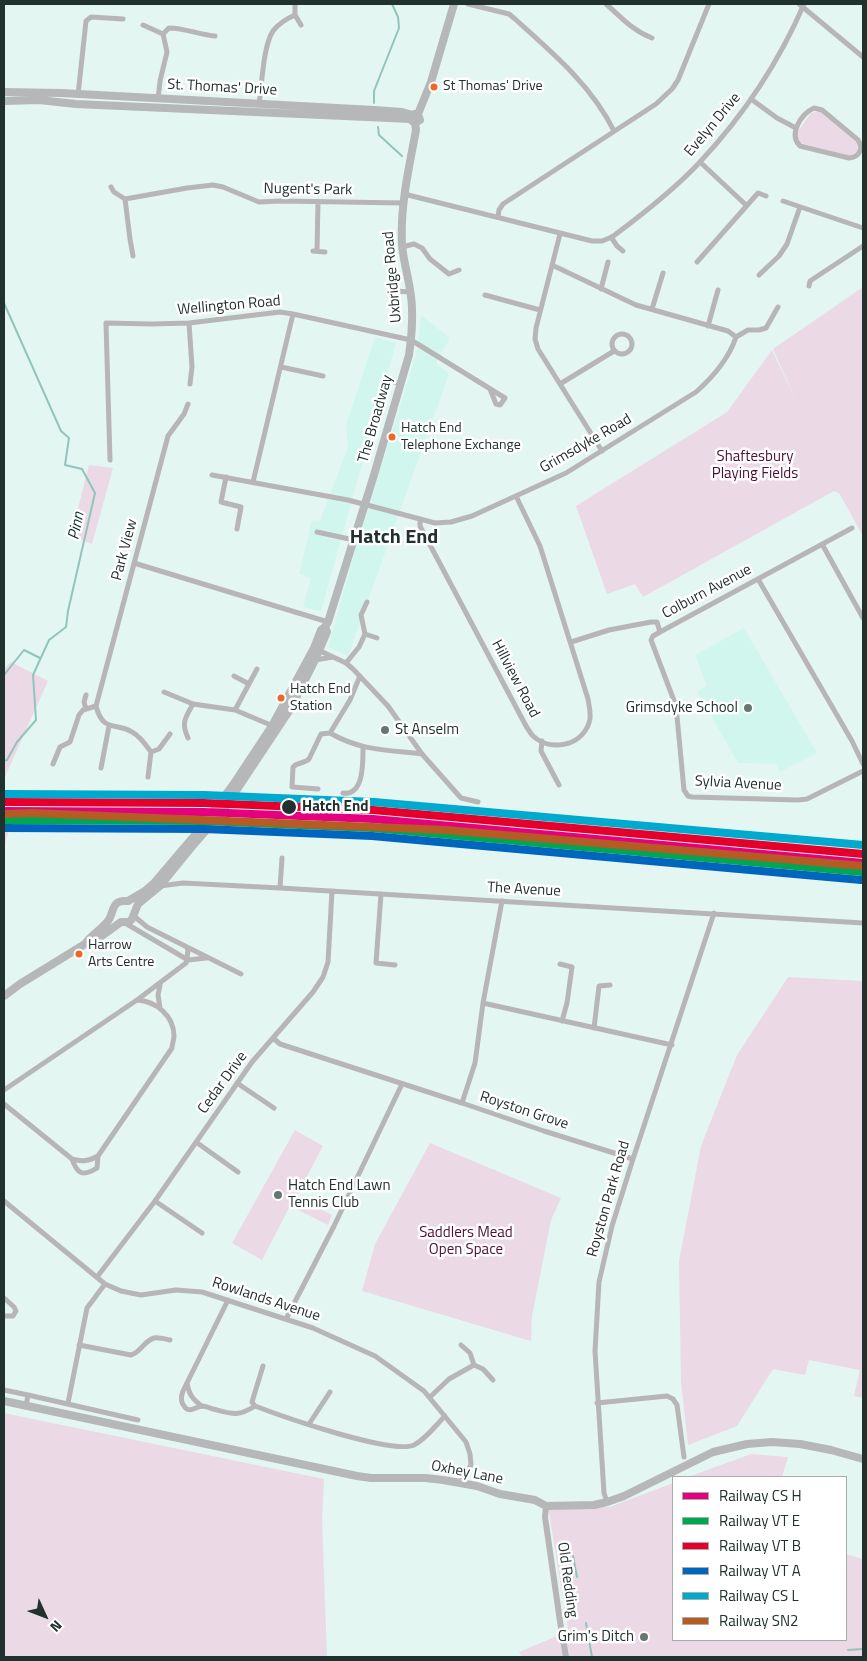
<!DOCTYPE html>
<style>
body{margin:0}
#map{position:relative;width:867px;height:1661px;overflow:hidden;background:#e4f6f2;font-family:"Titillium Web",sans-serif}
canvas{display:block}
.frame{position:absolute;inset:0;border:5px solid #21312e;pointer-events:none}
.legend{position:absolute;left:672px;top:1476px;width:175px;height:165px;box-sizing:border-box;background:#fff;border:1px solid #a6adab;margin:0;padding:6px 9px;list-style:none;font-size:15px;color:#21312e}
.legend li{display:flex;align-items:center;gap:10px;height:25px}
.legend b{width:25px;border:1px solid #a6adab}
.north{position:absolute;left:20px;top:1591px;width:50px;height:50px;-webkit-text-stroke:4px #fff;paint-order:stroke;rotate:133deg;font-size:14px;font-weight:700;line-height:20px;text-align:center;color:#21312e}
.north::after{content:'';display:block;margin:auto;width:18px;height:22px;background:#21312e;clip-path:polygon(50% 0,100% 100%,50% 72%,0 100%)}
</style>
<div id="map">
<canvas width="867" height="1661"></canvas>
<div class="frame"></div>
<ul class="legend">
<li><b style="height:6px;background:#e5007d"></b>Railway CS H</li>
<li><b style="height:6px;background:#00a651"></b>Railway VT E</li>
<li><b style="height:6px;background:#e4002b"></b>Railway VT B</li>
<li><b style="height:6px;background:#0065bd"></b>Railway VT A</li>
<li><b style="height:6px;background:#00a9ce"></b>Railway CS L</li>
<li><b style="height:6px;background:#b55b24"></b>Railway SN2</li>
</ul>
<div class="north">N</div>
</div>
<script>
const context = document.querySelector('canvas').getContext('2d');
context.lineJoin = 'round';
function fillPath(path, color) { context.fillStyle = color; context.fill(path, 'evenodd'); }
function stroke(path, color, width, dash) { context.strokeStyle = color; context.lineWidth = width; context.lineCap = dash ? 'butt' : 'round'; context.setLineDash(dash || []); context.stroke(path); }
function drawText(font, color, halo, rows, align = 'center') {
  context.font = font + ' "Titillium Web",sans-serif'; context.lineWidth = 5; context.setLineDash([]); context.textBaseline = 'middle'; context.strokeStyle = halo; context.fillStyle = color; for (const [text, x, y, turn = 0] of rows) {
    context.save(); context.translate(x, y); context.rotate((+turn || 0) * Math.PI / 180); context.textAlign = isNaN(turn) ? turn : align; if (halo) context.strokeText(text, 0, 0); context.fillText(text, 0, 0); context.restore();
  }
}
const built = new Path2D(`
 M 421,315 L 450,338 L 436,363 L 449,374 L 348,656 L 328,647 L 366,511 L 372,496 L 417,352 Z
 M 375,337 L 396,343 L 321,611 L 303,607 L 311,578 L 299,574 L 312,520 L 320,521 L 348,447 L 346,425 Z
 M 744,628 L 817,753 L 780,772 L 776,764 L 738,763 L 697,691 L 707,686 L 695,655 Z`);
const green = new Path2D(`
 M 819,111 L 857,143 L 858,150 L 850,156 L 801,143 L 796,134 L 811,113 Z
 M 863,287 L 863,536 L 839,493 L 834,491 L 643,597 L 635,584 L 607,594 L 576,506 L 727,412 L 772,350 L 796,401 L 773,349 Z
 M 89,465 L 113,468 L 92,544 L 71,536 Z
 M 11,662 L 48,681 L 4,779 L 4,669 Z
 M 12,820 L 4,846 L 4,821 Z
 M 788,977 L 863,981 L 863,1398 L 854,1396 L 860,1370 L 809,1360 L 805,1375 L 773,1369 L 737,1426 L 688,1445 L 681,1382 L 679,1261 L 701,1146 L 737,1055 Z
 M 295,1130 L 323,1146 L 296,1197 L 332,1215 L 328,1225 L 290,1206 L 262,1260 L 232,1243 Z
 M 430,1143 L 561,1198 L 551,1220 L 532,1316 L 531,1341 L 362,1291 L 375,1244 Z
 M 4,1413 L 324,1479 L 322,1518 L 327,1657 L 4,1657 Z
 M 751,1454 L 788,1457 L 782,1477 L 688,1477 Z
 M 673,1483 L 673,1640 L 846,1640 L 846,1554 L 863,1559 L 863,1657 L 522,1657 L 519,1652 L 562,1634 L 568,1629 L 548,1507 L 610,1507 Z`);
const stream = new Path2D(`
 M 374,103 L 374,91 L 399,28 L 398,17 L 392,4
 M 378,127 L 379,135 L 402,156
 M 4,303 L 61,431 L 69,438 L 65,465 L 82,469 L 95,493 L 68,611 L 66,627 L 49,640 L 33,675 L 36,720 L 17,742 L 7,760 L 4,761
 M 4,675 L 24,650 L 40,658
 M 573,1556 L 577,1577
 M 586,1623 L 592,1657
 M 848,1650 L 863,1649`);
const minor = new Path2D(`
 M 295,4 L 295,15 L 301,25
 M 468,4 L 509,14 L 515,19 C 552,52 592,86 614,131
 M 606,4 C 621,17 633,31 652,38
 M 799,4 L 863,57
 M 143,25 L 163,34
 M 78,95 L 86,21 L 91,17 L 123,19
 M 158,99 L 160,81 L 167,52 L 163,34 L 169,28 C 185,28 200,35 215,36
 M 751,99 L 777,118 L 796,128
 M 259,104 C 262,85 263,46 273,31 C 279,23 286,19 295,15
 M 814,108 L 822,110 L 858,140 C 864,149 859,157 849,158 L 800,146 C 788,134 801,114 814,108 Z
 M 700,162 L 746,205
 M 111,187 L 114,192 L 125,199
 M 404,194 L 592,241 L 602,241 L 612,237 C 643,214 674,190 700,162 C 743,116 779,62 804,4
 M 783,201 L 863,228
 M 498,217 L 499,210 L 503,204 L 656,104 L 672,89 L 678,80 L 709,4
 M 560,234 L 536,328 L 535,339 L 538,349 L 602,451
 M 611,237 L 617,246 L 623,251
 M 402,247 L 414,244 L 422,248 L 430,259 L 449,274 L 459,270
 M 313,251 L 325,252
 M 317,251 L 318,202
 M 133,256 L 130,239 L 125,199 L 187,188 L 213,185 L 223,187 L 259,202 L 281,201 L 403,203
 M 697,262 L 758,193 L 766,196
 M 552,265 L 636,305 L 728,331 L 736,337
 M 759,275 L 779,256 L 787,244 L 800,207
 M 393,286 L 395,291 L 411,292
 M 809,286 L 810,281 L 863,246
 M 601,289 L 608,262
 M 485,295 L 540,310
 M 652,309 L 663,273
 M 189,323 L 192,367 L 190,384
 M 708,326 L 718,290
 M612 344a10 10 0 1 1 20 0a10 10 0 1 1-20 0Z
 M 281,367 L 323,376
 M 390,381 L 401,384
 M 560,384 L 614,351
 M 110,460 L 106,323 L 152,324 L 189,323 L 280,312 L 293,314 L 411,340 L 505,398 L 500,405 L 496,404 L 490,389
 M 212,475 L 348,500 L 435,523 L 451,522 L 472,516 L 566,473 L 696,392 C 713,377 729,358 736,337 L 748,330 L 759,330 L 766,328 L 778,307
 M 226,477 L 221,502 L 241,507 L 237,529
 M 253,482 L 293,314
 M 420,519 L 420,526 L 526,726 C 528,729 530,733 533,736 C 551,752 581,746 589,723 C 592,716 589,706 588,699 L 540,546 L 516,496
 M 852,528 L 660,632 L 653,636 L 651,640 L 676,706 L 684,790 L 688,796 L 692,797 L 798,800 L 807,799 L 863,771
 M 317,532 L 354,540
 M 822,544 L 863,618
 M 134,563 L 328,622
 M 758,579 L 852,741 L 863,764
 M 367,602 L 361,615 L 365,634 L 377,638
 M 571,642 L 609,630 L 651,622 L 657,622 L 660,632
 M 316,649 L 346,663 L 353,669 L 388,706 L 422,754 L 461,798 L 478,802
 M 315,660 L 333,657
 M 346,663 L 359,647 L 365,634
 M 234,676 L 249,684
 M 164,692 L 193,704 L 235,710 L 273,726
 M 96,706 L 168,436 L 184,414 L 188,404
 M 96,706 C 103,733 116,722 132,732 C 140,736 146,745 151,752 L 148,777
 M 86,709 L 84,702 L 86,695
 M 235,710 L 257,669
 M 330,733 C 361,751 388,750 422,754
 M 330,733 L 350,700 L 360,676
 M 188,738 C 181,723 185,718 193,704
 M 542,741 L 541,751 L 559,785
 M 151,752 L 159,749 L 170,734
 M 53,764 L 60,747 L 70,742 L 79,715 L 83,710 L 96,706
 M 101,768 L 109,726
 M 318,789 L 292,787 L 293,767 C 297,762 304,764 309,759 L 321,734 L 330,733
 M 343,793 C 364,796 363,762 363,748
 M 160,886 L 183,883 L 280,888 L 863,923
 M 280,888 L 282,858
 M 381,894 L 376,963 L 395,965
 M 502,901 L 483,1003 L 475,1063 L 462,1103 L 544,1131 L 633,1159
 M 134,916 L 147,927 L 241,974
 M 125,923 L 188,960 L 206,958
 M 560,964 L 572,967 L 567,1003 L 562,1021
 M 160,985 L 158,995 L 160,1008
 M 483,1003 L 672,1045
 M 594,1028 L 599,986 L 610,985
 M 273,1038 L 280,1044 L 462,1103
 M 237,1083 L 274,1108
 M 4,1090 L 137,1000 L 186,963 L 188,951 L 187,947
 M 4,1104 L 72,1159 C 82,1162 89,1161 98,1156 L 172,1048 C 172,1044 174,1040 174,1036 C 174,1016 156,1001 137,1000
 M 196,1142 L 238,1172
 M 72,1159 C 77,1174 83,1177 97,1168 L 98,1156
 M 4,1201 L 105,1284 L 121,1291 L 141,1295 L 176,1290 L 202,1292 L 313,1328 L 375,1356 L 424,1391 L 466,1442 L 470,1454 L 471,1465 L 460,1483
 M 155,1201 L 202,1233
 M 97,1277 L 155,1201 L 252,1062 L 313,992 L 323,977 L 328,962 L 332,891
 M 4,1298 L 14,1307 L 16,1311 L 13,1316 L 4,1316
 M 228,1300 L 183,1391 C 181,1396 180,1401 184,1406 C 189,1414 195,1407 202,1406 C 205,1406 210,1408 213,1409 C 232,1414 238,1417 255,1406 C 281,1416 392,1455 414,1445 C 426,1439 436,1425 445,1416
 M 286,1319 L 334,1226 L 402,1084
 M 79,1345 L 131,1355 C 140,1353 144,1341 154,1338 C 158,1337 165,1339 170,1340
 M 474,1365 L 483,1369 L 493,1380
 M 187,1383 C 189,1394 192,1399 202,1406
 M 4,1390 L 28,1395
 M 430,1397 L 449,1379 L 474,1365 L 470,1353 L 461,1345
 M 68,1403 L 87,1308 L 105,1284
 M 597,1403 L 667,1396 L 673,1399 L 677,1405 L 684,1457
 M 26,1406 L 28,1395 L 138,1420
 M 255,1406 L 252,1402 L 263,1366
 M 309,1424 L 330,1392
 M 607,1502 L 604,1493 L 595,1351 L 599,1282 L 612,1226 L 633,1159 L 714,913`);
const tertiary = new Path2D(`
 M 546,1506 L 545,1517 L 561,1628 L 566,1657`);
const primary = new Path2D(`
 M 4,92 L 61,93 L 374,110 L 402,112 L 413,115
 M 4,101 L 39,100 L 76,104 L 411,119
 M 415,123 L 420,120 L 418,114 L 431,82 L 454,4
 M 85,944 C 91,935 101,930 108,921 C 112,916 112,907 117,903 C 121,900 124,901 128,901 L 145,891 L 154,883 L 200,829 L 233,785 L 272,726 L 314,648 L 321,630 L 325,627 L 328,622 L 374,475 L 409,355 C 412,334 414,311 410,290 C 408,275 403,260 402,244 C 400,206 409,168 416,130 L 415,123 L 412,121 L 411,118 L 414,114 L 418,114
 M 4,996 L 20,984 L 85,944 L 92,943 L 121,922 L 129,922 L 132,919 L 138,904 L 160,886 L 190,849 L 222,812 L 291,708 L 315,660 L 327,632 L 325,627
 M 4,1401 L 357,1476 L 371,1478 L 426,1478 L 443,1480 L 477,1486 L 500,1494 L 535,1500 L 546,1506 L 594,1505 L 607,1502 L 624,1496 L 713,1452 L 747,1444 L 772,1442 L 800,1444 L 831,1450 L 863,1459`);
const rail1 = new Path2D(`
 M 4,811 L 204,812 L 373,819 L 863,863`);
const rail2 = new Path2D(`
 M 4,820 L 204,821 L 372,828 L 862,872`);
const rail3 = new Path2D(`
 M 4,802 L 204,803 L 373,810 L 863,854`);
const rail4 = new Path2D(`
 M 4,828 L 204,829 L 372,836 L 861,880`);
const rail5 = new Path2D(`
 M 4,794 L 204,795 L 374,802 L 863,845`);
const rail6 = new Path2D(`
 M 4,814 L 32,813 L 446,830 L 863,866`);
const markers = [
 [434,87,4.5,"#f26522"],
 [392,437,4.5,"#f26522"],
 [281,698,4.5,"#f26522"],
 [748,708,5,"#657673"],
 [385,730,5,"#657673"],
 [289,807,8,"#21312e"],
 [79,954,4.5,"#f26522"],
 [278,1195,5,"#657673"],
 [644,1637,5,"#657673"]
];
const busNames = [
 ["St Thomas' Drive",443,87],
 ["Hatch End",401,429],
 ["Telephone Exchange",401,446],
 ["Hatch End",290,690],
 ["Station",290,707],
 ["Harrow",88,946],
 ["Arts Centre",88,963]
];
const streetNames = [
 ["St. Thomas' Drive",222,88,3],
 ["Evelyn Drive",713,125,-50],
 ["Nugent's Park",308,190,1],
 ["Uxbridge Road",393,277,-95],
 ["Wellington Road",229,306,-5],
 ["The Broadway",376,419,-74],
 ["Grimsdyke Road",586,444,-30],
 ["Park View",125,550,-75],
 ["Colburn Avenue",707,592,-28],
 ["Hillview Road",515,679,62],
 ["Sylvia Avenue",738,784,3],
 ["The Avenue",524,890,3],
 ["Cedar Drive",223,1083,-54],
 ["Royston Grove",524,1111,18],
 ["Royston Park Road",609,1199,-74],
 ["Rowlands Avenue",266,1300,18],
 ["Oxhey Lane",467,1473,11],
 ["Old Redding",567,1580,82]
];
const parkNames = [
 ["Shaftesbury",755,457],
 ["Playing Fields",755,474],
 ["Saddlers Mead",466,1233],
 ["Open Space",466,1250]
];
const poiNames = [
 ["Grimsdyke School",738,708],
 ["St Anselm",395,730,"left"],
 ["Hatch End Lawn",288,1186,"left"],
 ["Tennis Club",288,1203,"left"],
 ["Grim's Ditch",634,1637]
];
const stopNames = [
 ["Hatch End",302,807]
];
const waterNames = [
 ["Pinn",77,526,-78]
];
const districtNames = [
 ["Hatch End",394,538]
];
fillPath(built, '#d1f6ee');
fillPath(green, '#ebd9e5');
stroke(stream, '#90c5bb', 2);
stroke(minor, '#b7b5b6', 5);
stroke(tertiary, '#b7b5b6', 6);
stroke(primary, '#b5b7b8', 8);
stroke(rail1, '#e5007d', 8);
stroke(rail2, '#00a651', 8);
stroke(rail3, '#e4002b', 8);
stroke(rail4, '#0065bd', 8);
stroke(rail5, '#00a9ce', 8);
stroke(rail6, '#b55b24', 8);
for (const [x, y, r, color] of markers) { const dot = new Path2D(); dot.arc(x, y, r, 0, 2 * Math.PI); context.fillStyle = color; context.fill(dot); stroke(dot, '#fff', 2); }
drawText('14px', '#21312e', '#fff', busNames, 'left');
drawText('15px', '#21312e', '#fff', streetNames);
drawText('15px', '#4d0e36', '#fff', parkNames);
drawText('15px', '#21312e', '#fff', poiNames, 'right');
drawText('bold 15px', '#21312e', '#fff', stopNames, 'left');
drawText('italic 16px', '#0e302b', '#fff', waterNames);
drawText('bold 20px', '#21312e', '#fff', districtNames);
</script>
